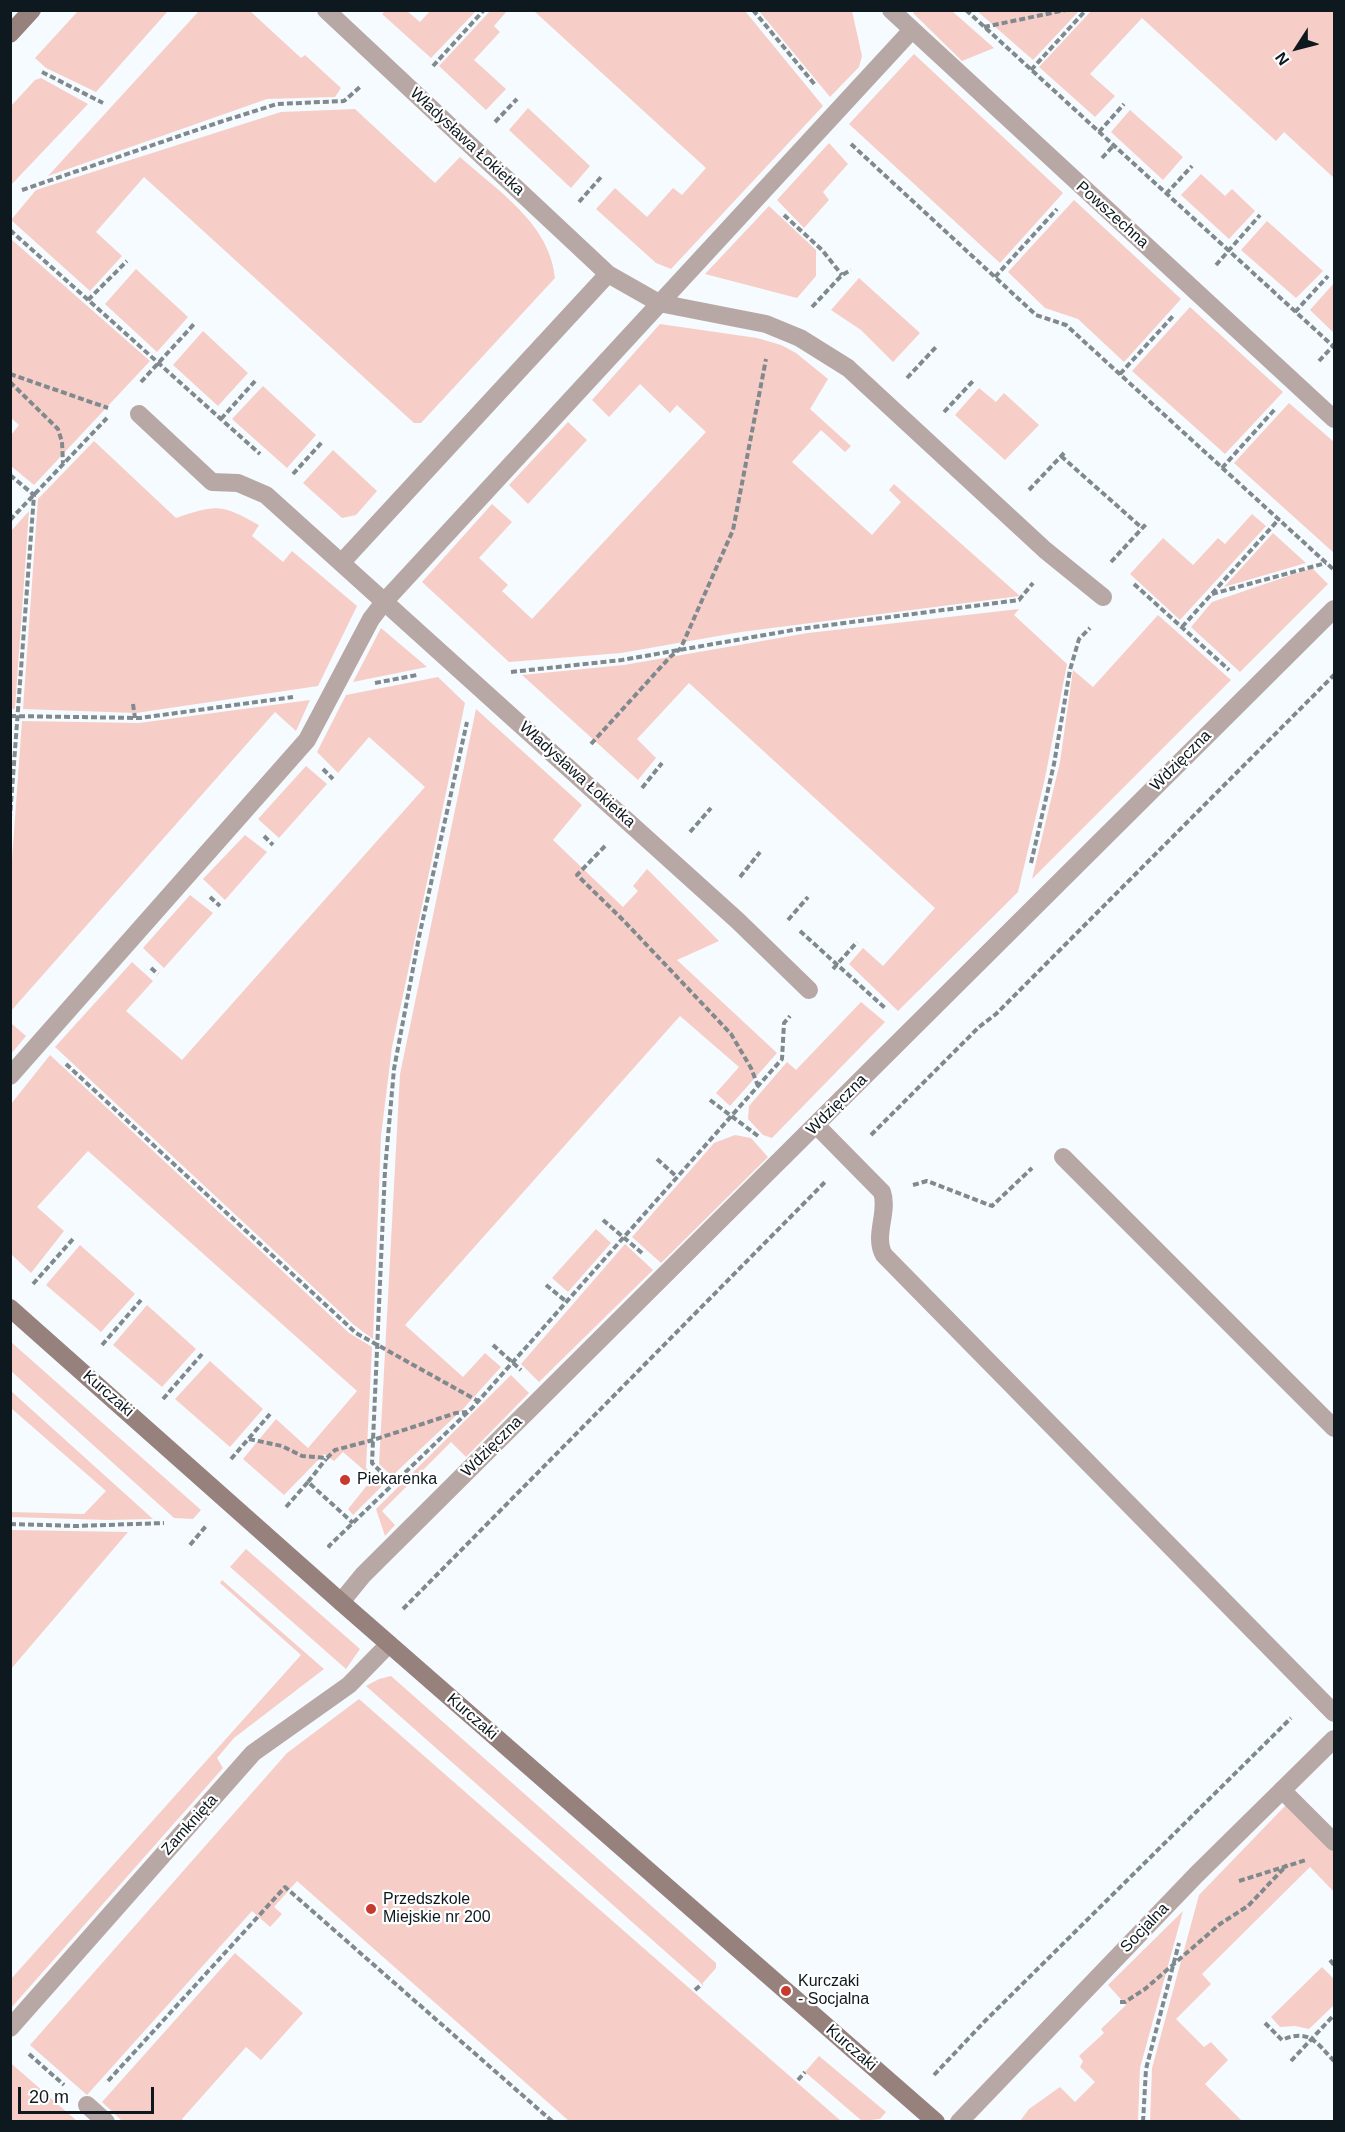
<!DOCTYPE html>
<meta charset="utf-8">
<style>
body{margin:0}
#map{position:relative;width:1345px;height:2132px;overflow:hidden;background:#f5fbfe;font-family:Helvetica,sans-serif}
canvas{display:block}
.frame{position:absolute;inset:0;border:12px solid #0e191f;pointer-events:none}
.north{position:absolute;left:1267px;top:18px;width:60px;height:60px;-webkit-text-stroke:4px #fff;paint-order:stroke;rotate:234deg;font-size:16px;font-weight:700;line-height:24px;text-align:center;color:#0e191f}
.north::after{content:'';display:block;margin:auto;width:21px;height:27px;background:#0e191f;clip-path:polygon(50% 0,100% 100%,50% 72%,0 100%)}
.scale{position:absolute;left:18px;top:2087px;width:136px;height:27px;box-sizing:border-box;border:3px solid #0e191f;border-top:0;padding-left:8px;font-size:18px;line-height:21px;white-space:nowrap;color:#0e191f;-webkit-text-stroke:4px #fff;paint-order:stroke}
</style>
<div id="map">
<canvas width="1345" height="2132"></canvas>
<div class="frame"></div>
<div class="north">N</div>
<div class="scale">20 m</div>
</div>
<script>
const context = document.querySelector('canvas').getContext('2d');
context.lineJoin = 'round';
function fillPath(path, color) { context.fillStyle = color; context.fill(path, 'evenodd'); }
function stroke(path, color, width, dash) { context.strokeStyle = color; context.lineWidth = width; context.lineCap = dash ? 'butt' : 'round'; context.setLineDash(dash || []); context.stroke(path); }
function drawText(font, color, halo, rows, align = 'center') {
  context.font = font + ' Helvetica,sans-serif'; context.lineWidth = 4.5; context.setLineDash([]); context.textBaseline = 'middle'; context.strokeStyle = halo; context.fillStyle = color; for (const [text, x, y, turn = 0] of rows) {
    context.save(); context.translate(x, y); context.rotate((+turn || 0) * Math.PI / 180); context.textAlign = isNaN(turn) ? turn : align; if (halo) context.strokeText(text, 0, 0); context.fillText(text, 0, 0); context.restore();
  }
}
const green = new Path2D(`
 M 491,10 L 507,11 L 494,26 L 500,32 L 474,60 L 506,89 L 486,110 L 439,66 Z
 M 78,11 L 78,10 L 168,11 L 96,92 L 46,68 L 35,58 Z
 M 199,11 L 250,11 L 301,58 L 305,55 L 341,88 L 335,97 L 267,99 L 48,176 Z
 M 385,11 L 407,11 L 420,22 L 430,11 L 476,11 L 431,58 L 382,14 Z
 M 534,11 L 745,11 L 823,106 L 671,269 L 656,263 L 596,209 L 615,188 L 647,217 L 673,188 L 682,195 L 706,168 Z
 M 759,11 L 852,11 L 862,56 L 859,67 L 830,97 Z
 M 914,11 L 952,11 L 994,48 L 962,61 L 913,13 Z
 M 977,11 L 1079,11 L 1033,60 Z
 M 1091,11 L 1334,11 L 1334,178 L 1284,132 L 1276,141 L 1142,18 L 1090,74 L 1115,96 L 1095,117 L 1039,67 Z
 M 914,54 L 1063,193 L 1000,263 L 849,124 Z
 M 41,78 L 88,104 L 11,185 L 11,106 L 35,80 Z
 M 528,108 L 590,166 L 571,188 L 509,130 Z
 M 355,109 L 435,183 L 460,157 C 498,191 550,224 555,278 L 421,423 L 414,423 L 144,177 L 96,232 L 122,256 L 90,291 L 11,220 L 36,190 L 281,112 Z
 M 1130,110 L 1183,157 L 1163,180 L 1111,132 Z
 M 829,143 L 848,164 L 823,192 L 829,200 L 804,228 L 777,200 Z
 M 1201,174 L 1225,196 L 1232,189 L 1255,211 L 1229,239 L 1181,195 Z
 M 1074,200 L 1181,299 L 1124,362 L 1078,319 L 1045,308 L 1008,272 Z
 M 769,206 L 816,250 L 816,276 L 797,298 L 705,274 Z
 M 1267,221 L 1323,271 L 1296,298 L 1241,250 Z
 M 11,239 L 150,361 L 34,485 L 11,466 L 11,435 L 19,425 L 10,417 Z
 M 136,269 L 188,317 L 157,352 L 105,304 Z
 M 859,278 L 920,333 L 893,362 L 861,330 L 831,310 Z
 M 1334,283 L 1334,333 L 1310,310 Z
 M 1190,307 L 1283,392 L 1225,454 L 1132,371 Z
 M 660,324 L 757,338 L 781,345 L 796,353 L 828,379 L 810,409 L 851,446 L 845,452 L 821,430 L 792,462 L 872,535 L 901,502 L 889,490 L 894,484 L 1020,596 L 741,632 L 621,653 L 509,662 L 422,582 L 492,504 L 512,522 L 479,558 L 508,585 L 502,591 L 532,619 L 706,432 L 677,405 L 670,413 L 640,384 L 609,417 L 592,400 Z
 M 203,331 L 248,373 L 218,406 L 173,365 Z
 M 263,386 L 316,435 L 287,468 L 232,419 Z
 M 979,388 L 996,402 L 1004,393 L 1039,425 L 1005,460 L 955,415 Z
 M 1289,403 L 1334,442 L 1334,553 L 1234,463 Z
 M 568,422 L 587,440 L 528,504 L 509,485 Z
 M 94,441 L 176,518 C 217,504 221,504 259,525 L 252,536 L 283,562 L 292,551 L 357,606 L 318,686 L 136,713 L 23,709 L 38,499 Z
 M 333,450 L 377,491 L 356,515 L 342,518 L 303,483 Z
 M 29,511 L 15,709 L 11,709 L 11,531 Z
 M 1252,514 L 1266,526 L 1180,620 L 1130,574 L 1163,538 L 1193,565 L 1218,538 L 1225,544 Z
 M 1273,533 L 1306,563 L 1224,587 Z
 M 1312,568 L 1328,584 L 1240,672 L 1191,627 L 1212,602 Z
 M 1019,609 L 1014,615 L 1067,664 L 1045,778 L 1018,892 L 898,1011 L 849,964 L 863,948 L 883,966 L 935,908 L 689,683 L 637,739 L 656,758 L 638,780 L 522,675 L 624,665 L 808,633 Z
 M 1158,615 L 1231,680 L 1032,879 L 1060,762 L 1073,670 L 1093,687 Z
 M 381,628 L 427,667 L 353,682 Z
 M 438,677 L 465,703 L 392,1047 L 381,1136 L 373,1339 L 354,1325 L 55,1047 L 132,962 L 153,981 L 126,1011 L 182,1060 L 425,787 L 369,737 L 338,773 L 317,752 L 346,695 Z
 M 310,700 L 296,731 L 275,712 L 11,1011 L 11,873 L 22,721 L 139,723 Z
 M 476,709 L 582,805 L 553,840 L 623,907 L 638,891 L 633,886 L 647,869 L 719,941 L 677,960 L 777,1053 L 730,1106 L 716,1093 L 739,1067 L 680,1016 L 405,1325 L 463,1377 L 485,1353 L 501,1367 L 463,1409 L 392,1476 L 379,1464 L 400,1074 Z
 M 306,766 L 327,784 L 279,838 L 258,819 Z
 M 245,835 L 267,852 L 225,900 L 203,879 Z
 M 190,895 L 213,913 L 164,968 L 143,948 Z
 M 861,1002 L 885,1022 L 772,1138 L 763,1135 L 748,1119 L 749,1106 L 787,1062 L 796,1070 Z
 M 11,1023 L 26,1036 L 11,1054 Z
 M 50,1055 L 349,1333 L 372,1347 L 366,1468 L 383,1485 L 353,1515 L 348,1509 L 373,1478 L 343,1452 L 334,1461 L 324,1454 L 284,1495 L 243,1459 L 276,1419 L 308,1448 L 357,1391 L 88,1151 L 37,1207 L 64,1231 L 31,1273 L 11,1254 L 11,1104 Z
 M 735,1135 L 751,1138 L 768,1157 L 661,1263 L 632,1237 L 714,1143 Z
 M 596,1229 L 611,1243 L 568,1292 L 552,1278 Z
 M 625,1244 L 653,1270 L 539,1382 L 521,1364 Z
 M 80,1245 L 135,1294 L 101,1332 L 46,1285 Z
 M 147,1305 L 196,1349 L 162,1387 L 113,1345 Z
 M 11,1342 L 201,1510 L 193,1519 L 174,1518 L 11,1371 Z
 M 210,1361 L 263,1409 L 230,1447 L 175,1399 Z
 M 511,1375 L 529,1393 L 466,1457 L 451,1442 L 382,1511 L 395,1525 L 385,1536 L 376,1509 Z
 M 11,1391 L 153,1519 L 108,1520 L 11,1517 L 11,1512 L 84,1514 L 106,1491 L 11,1408 Z
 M 11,1530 L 128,1532 L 11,1669 L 10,1530 Z
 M 246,1549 L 360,1649 L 346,1669 L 230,1567 Z
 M 222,1580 L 324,1669 L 234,1738 L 217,1758 L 223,1768 L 11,2008 L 11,1979 L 301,1655 L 220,1583 Z
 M 391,1676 L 716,1963 L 716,1968 L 702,1984 L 366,1686 L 379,1679 Z
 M 359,1699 L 841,2121 L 569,2121 L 297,1881 L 274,1907 L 282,1914 L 270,1927 L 252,1911 L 87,2095 L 30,2045 L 287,1753 Z
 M 1287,1804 L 1334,1852 L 1334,1892 L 1310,1867 L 1202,1974 L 1211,1984 L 1176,2019 L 1204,2047 L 1211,2042 L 1228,2060 L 1205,2084 L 1242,2121 L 1150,2122 L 1152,2068 L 1199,1895 Z
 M 1183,1911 L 1140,2068 L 1138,2121 L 1020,2121 L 1029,2109 L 1060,2087 L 1075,2102 L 1095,2082 L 1080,2067 L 1083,2061 L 1079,2056 L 1104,2033 L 1101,2029 L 1126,2005 L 1108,1985 Z
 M 235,1953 L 303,2013 L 261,2060 L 246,2047 L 182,2119 L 184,2121 L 122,2121 L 102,2102 Z
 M 1322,1967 L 1334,1979 L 1334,2005 L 1309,2029 L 1295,2026 L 1280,2027 L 1271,2017 Z
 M 819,2056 L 886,2112 L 880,2119 L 862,2121 L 805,2072 Z
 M 11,2063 L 13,2065 L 77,2121 L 11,2121 Z`);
const path = new Path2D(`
 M 753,10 L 816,86
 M 966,10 L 1334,347
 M 984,27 L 1066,10
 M 433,66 L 484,10
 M 1031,70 L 1086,10
 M 42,72 L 103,103
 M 495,122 L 517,99
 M 1099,132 L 1124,104
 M 851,144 L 1036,315 L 1066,325 L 1334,570
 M 1102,158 L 1114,145
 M 22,190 L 220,122 L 277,104 L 344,101 L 360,87
 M 1166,194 L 1192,166
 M 579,202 L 602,176
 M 784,215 L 822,250 L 842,275
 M 10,230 L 260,454
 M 1216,265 L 1260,215
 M 995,277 L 1057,209
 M 88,300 L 127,261
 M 812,307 L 842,275 L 851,270
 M 1295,312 L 1328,276
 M 1319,361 L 1333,346
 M 10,374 L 108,408
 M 1120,374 L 1174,315
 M 907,378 L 936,347
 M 10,382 L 58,429 L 62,442 L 63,463
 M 141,382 L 195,323
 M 944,412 L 973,381
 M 221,419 L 256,380
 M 1061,456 L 1142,528
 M 1222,468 L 1276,408
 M 293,474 L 323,441
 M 10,475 L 34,495 L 10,817
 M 1029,490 L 1066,451
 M 10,520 L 107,418
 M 1111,562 L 1147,523
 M 1134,584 L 1229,670
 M 1212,594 L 1326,563
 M 1182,627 L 1279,519
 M 511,672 L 622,660 L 799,629 L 1019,600 L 1033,583
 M 375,683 L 417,675
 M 133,704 L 135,718
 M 10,716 L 140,718 L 293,697
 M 591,744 L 670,657 L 680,649 L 684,641 L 733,530 L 766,359
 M 323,769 L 333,779
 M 642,788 L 662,763
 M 690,832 L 711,808
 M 264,836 L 273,845
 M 605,846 L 577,875 L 624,921 L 731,1034 L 751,1068 L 758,1086
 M 1031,863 L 1054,764 L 1070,670 L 1079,639 L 1090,628
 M 740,877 L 760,852
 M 210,897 L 220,906
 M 788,920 L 808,897
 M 800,931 L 885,1008
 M 151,968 L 158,974
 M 833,969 L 857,942
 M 66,1064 L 356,1333 L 478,1401
 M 710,1100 L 758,1136
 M 871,1135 L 979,1027 L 996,1014 L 1334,675
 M 657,1159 L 677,1177
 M 913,1185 L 927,1181 L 992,1206 L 1032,1168
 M 603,1220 L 642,1253
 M 33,1284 L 73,1239
 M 546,1285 L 567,1302
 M 102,1345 L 141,1300
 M 493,1345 L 521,1370
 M 163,1399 L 202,1354
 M 249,1439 L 282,1446 L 302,1456 L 327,1458 L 335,1450 L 373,1440 L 456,1413 L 467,1412
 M 231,1459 L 270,1414
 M 308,1482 L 326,1459
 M 393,1484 L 372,1463 L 385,1170 L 394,1069 L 419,937 L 467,722
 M 286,1507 L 308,1482 L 353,1523
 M 10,1524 L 76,1526 L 164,1523
 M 190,1545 L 206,1526
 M 331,1547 L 329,1546 L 473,1407 L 782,1059 L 784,1023 L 790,1016
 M 403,1609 L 826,1181
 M 1239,1881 L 1306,1860
 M 1330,1960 L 1334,1965
 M 695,1990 L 702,1984
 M 1120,2002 L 1125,2002 L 1145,1989 L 1220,1924 L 1248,1906 L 1287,1865
 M 1265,2023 L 1282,2040 C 1309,2028 1317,2043 1334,2061
 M 29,2054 L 64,2085
 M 1291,2061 L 1334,2015
 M 934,2075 L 985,2021 L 1291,1718
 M 798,2080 L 805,2072
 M 108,2081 L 285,1887 L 553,2122
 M 1143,2122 L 1146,2069 L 1179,1943`);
const lane = new Path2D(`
 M 659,303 L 766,324 L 800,338 L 848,368 L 1045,550 L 1103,597
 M 10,1076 L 307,740 L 371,619 L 384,602 L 911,31
 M 816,1125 L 882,1192 C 889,1212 873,1236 884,1255 L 1334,1713
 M 1063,1157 L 1334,1428
 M 1282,1790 L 1334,1842
 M 87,2105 L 106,2122`);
const street = new Path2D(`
 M 326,10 L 608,274
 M 891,10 L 1334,419
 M 139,414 L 212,482 L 238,483 L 266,495 L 738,921 L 809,990
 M 342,562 L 608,274 L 659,303
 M 341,1602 L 363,1575 L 1334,609
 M 10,2028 L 253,1753 L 349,1685 L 389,1644
 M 959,2122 L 1196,1875 L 1334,1739`);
const secondary = new Path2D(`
 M 10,34 L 32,10
 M 10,1308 L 341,1602 L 936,2122`);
const markers = [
 [345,1480,6,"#c73a2e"],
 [371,1909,6,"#c73a2e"],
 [786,1991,6,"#c73a2e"]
];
const streetNames = [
 ["Władysława Łokietka",467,142,43],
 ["Powszechna",1112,215,42],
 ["Wdzięczna",1181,761,-45],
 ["Władysława Łokietka",577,775,42],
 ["Wdzięczna",837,1105,-45],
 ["Kurczaki",108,1394,41],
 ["Wdzięczna",492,1447,-45],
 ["Kurczaki",472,1717,41],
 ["Zamknięta",190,1825,-48],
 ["Socjalna",1145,1928,-46],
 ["Kurczaki",851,2048,41]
];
const poiNames = [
 ["Piekarenka",357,1480],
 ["Przedszkole",383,1900],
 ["Miejskie nr 200",383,1918],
 ["Kurczaki",798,1982],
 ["- Socjalna",798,2000]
];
fillPath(green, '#f7cec7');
stroke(path, '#80898d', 4, [6, 3]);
stroke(lane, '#b8a8a5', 18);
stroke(street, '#b8a8a5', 18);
stroke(secondary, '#97817d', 18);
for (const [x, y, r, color] of markers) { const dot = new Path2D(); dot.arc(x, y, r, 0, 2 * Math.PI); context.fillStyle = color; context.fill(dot); stroke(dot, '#fff', 2); }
drawText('16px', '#0e191f', '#fff', streetNames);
drawText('16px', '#0e191f', '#fff', poiNames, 'left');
</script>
